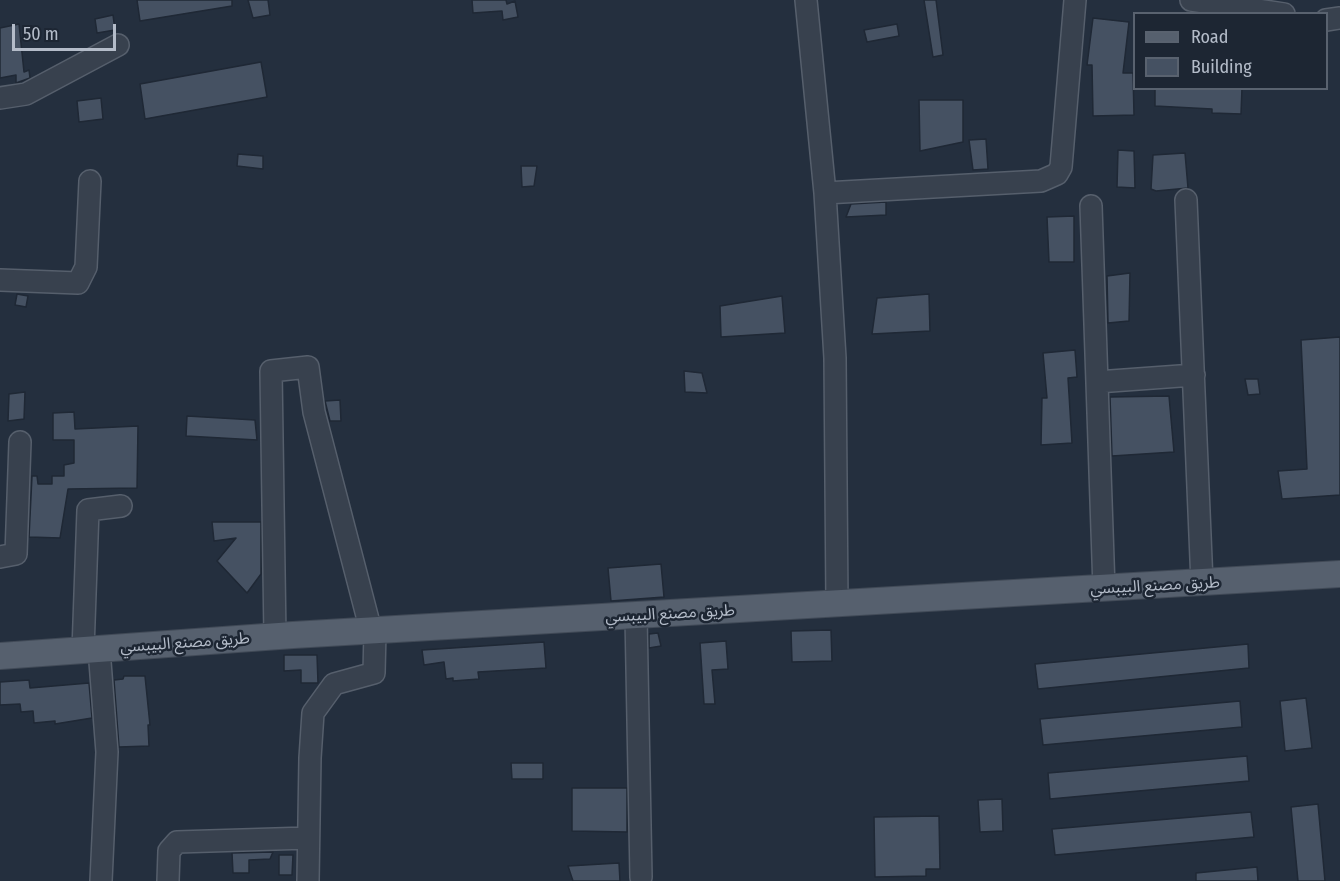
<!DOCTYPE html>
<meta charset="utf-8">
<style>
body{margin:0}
#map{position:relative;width:1340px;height:881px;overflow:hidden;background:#242f3e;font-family:"Fira Sans Condensed",sans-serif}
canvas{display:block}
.legend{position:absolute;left:1133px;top:12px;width:195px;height:78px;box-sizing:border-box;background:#1d2633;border:2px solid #59626f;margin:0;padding:8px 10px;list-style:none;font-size:18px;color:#b4bcc9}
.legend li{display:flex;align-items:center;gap:12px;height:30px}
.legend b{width:30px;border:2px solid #59626f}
.scale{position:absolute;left:12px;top:24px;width:104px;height:27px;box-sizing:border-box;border:3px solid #b4bcc9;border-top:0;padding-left:8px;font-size:18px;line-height:21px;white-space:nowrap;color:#b4bcc9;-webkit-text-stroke:4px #1d2633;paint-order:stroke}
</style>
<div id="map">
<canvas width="1340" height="881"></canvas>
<ul class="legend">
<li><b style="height:8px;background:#56606e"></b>Road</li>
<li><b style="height:16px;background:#455162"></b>Building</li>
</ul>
<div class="scale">50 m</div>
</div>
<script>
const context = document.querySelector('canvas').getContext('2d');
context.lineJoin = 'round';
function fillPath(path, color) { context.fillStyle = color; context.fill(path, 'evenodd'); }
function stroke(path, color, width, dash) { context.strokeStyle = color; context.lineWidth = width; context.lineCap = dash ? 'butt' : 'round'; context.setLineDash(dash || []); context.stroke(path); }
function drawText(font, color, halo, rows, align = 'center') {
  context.font = font + ' "Fira Sans Condensed","Noto Sans Arabic",sans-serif'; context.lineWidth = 5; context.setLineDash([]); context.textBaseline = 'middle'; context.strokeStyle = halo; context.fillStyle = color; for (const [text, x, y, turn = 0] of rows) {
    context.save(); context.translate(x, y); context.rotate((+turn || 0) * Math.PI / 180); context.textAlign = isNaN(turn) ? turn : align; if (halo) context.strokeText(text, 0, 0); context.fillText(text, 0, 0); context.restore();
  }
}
const building = new Path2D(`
 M 137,0 L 232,0 L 232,6 L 140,21 Z
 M 248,0 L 268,0 L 270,15 L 253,18 Z
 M 472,0 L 506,0 L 507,4 L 515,1 L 518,17 L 503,20 L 502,11 L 473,13 Z
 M 924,0 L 936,0 L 943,55 L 933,57 Z
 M 113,15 L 115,30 L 97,33 L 95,19 Z
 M 1093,18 L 1129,22 L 1123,73 L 1133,73 L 1134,115 L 1093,116 L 1092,65 L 1087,65 Z
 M 19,24 L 24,72 L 29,70 L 30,78 L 16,83 L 16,75 L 0,78 L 0,28 Z
 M 897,24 L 899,36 L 867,42 L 864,30 Z
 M 261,62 L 267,97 L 145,119 L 140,84 Z
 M 1155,88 L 1242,88 L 1241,114 L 1212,113 L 1212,109 L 1155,106 Z
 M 101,98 L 103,119 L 79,122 L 77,101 Z
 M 919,100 L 963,100 L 963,142 L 920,151 Z
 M 986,139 L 988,169 L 973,170 L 969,140 Z
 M 1118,150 L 1134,151 L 1135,188 L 1117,187 Z
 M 1185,153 L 1188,188 L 1156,191 L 1151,189 L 1153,155 Z
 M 238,154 L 263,156 L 263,169 L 237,166 Z
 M 521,166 L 537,166 L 534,186 L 522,187 Z
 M 886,202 L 886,215 L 846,217 L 851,204 Z
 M 1074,216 L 1074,262 L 1049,262 L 1047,217 Z
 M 1130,273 L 1129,321 L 1108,323 L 1107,276 Z
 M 17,294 L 28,296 L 26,307 L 15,305 Z
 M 929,294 L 930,331 L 872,334 L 877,298 Z
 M 782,296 L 785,333 L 721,337 L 720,306 Z
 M 1340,337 L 1340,495 L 1282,499 L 1278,471 L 1307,469 L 1301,340 Z
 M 1075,350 L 1077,377 L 1068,378 L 1072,443 L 1041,445 L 1042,398 L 1047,398 L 1043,353 Z
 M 684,371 L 702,373 L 707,393 L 685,392 Z
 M 1245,379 L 1258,379 L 1260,394 L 1248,395 Z
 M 25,392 L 24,419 L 8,421 L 9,394 Z
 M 1169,396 L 1174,452 L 1112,456 L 1110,397 Z
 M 340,400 L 341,421 L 330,421 L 325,401 Z
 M 74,412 L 75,429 L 138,426 L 137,488 L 68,489 L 60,538 L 29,537 L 32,476 L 37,476 L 38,484 L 52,484 L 52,476 L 64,476 L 64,465 L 74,463 L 74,440 L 53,440 L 53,413 Z
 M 187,416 L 255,420 L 257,440 L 186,436 Z
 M 212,522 L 261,522 L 261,574 L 247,593 L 217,561 L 236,538 L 214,541 Z
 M 661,564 L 664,597 L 611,601 L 608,568 Z
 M 831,630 L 832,661 L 792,662 L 791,631 Z
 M 658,633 L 661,646 L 649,648 L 649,634 Z
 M 726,641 L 728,669 L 712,670 L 715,704 L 704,704 L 700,643 Z
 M 544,642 L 546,668 L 478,672 L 479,679 L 453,681 L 453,678 L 446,679 L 444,662 L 424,665 L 422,650 Z
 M 1248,644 L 1249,668 L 1038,689 L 1035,664 Z
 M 284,655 L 317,655 L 318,683 L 301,683 L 301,670 L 284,671 Z
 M 124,676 L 145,676 L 150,725 L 148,725 L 149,746 L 119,747 L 114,680 L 123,679 Z
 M 29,680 L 30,688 L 89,683 L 92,718 L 55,724 L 55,721 L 34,723 L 33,711 L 21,712 L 20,704 L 0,705 L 0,682 Z
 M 1306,698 L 1312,748 L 1285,751 L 1280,701 Z
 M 1240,701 L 1242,727 L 1043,745 L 1040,719 Z
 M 1247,756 L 1249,781 L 1050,799 L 1048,773 Z
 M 511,763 L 543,763 L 543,779 L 512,779 Z
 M 572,788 L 627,788 L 627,832 L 572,831 Z
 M 1002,799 L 1003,831 L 980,832 L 978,800 Z
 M 1318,804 L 1325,881 L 1298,881 L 1291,807 Z
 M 1251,812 L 1254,837 L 1055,855 L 1052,829 Z
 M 939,816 L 940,869 L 926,869 L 926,876 L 875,877 L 874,817 Z
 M 273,852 L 270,859 L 249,860 L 249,873 L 233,873 L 232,853 Z
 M 279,855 L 293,855 L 292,875 L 279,875 Z
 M 619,863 L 620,881 L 573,881 L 568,866 Z
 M 1257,867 L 1258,881 L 1196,881 L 1196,873 Z`);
const minor = new Path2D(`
 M 806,0 L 825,193 L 835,358 L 837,604
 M 1191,0 L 1284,14
 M 1326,20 L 1340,18
 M 0,98 L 26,94 L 118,45
 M 825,193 L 1041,181 L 1057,174 L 1061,167 L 1075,0
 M 1186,200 L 1202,583
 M 1091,206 L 1104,589
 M 0,280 L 78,283 L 86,267 L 90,181
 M 1097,382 L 1194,375
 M 0,557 L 16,554 L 20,442
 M 636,616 L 641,877
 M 275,637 L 271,371 L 308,367 L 314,412 L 371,631
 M 99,649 L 107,752 L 101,881
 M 83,650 L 88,510 L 121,506
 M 168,881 L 169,851 L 177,842 L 308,838
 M 308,881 L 310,758 L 313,713 L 334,684 L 374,673 L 375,631`);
const major = new Path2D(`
 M 0,656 L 293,635 L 1340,574`);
const streetNames = [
 ["طريق مصنع البيبسي",1155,586,-3],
 ["طريق مصنع البيبسي",670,614,-3],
 ["طريق مصنع البيبسي",185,643,-4]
];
fillPath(building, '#455162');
stroke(building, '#1f2835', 1.5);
stroke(minor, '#565f6c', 24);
stroke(major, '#414a57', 28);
stroke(minor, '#38414e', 21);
stroke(major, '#56606e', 26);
drawText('16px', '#b4bcc9', '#1d2633', streetNames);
</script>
